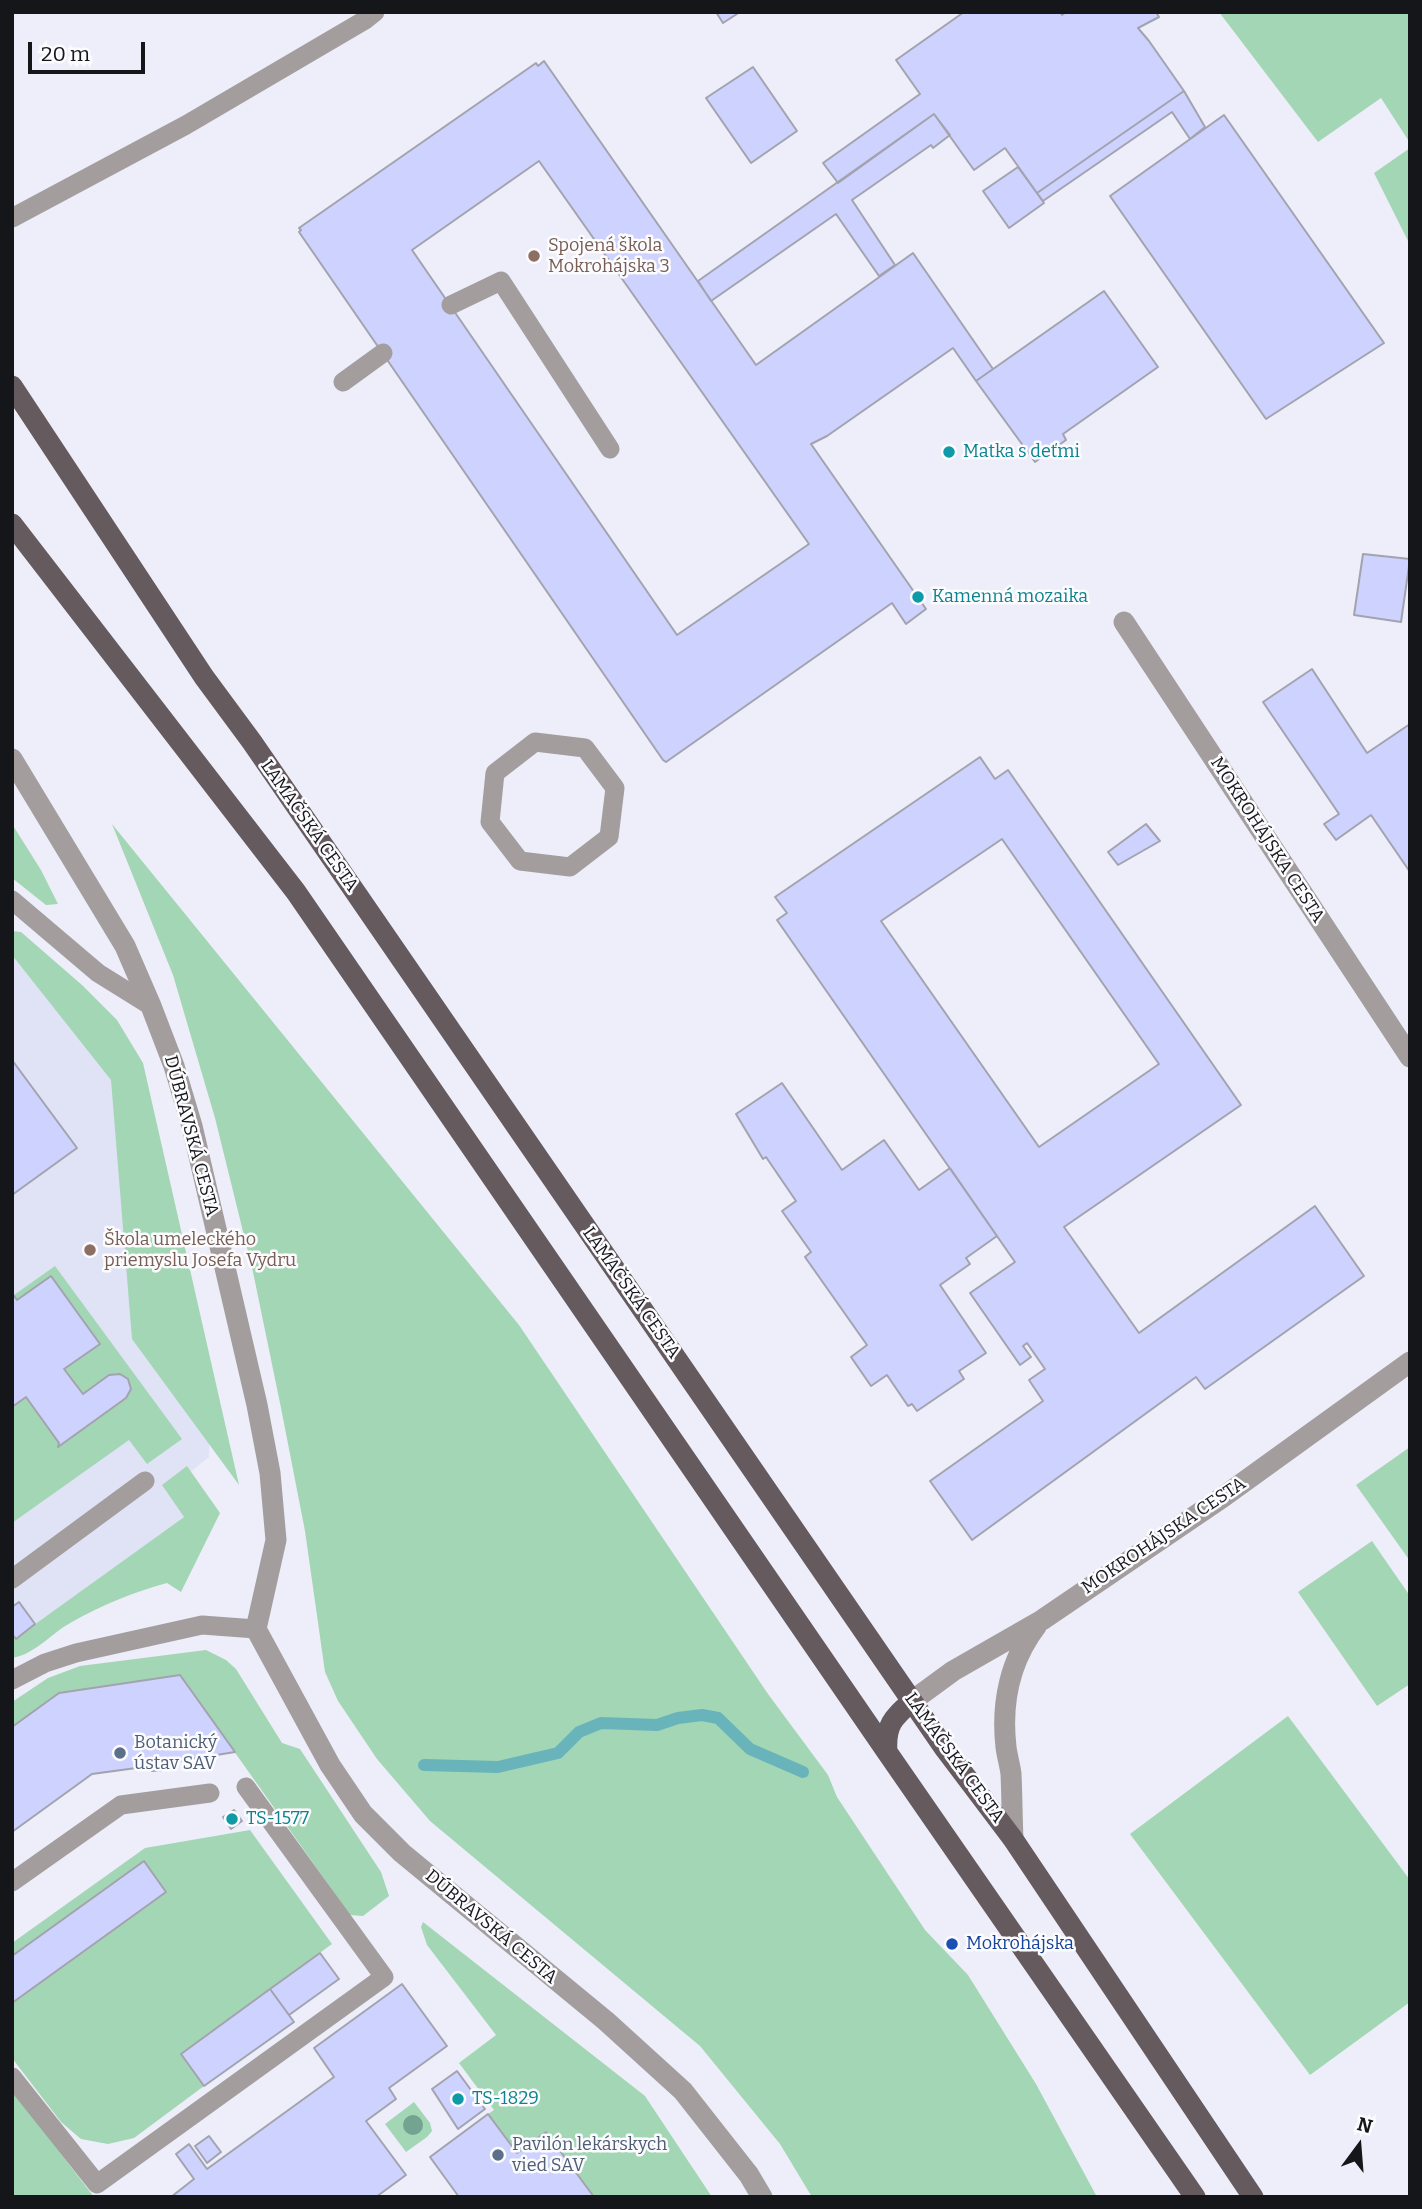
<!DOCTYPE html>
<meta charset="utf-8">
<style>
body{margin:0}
#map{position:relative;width:1422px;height:2209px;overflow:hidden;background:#edeefa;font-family:Bitter,serif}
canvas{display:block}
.frame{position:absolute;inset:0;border:14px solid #15161a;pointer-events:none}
.north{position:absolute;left:1324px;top:2111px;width:70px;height:70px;-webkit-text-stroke:5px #fcfcff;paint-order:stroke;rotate:16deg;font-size:19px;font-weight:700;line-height:28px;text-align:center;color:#15161a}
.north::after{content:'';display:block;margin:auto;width:24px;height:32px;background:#15161a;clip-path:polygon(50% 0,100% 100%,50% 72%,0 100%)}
.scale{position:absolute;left:28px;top:42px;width:117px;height:32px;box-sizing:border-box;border:4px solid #15161a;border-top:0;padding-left:9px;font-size:21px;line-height:24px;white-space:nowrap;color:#15161a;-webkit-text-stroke:5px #fcfcff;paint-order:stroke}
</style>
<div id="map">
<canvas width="1422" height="2209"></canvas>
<div class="frame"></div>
<div class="north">N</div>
<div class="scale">20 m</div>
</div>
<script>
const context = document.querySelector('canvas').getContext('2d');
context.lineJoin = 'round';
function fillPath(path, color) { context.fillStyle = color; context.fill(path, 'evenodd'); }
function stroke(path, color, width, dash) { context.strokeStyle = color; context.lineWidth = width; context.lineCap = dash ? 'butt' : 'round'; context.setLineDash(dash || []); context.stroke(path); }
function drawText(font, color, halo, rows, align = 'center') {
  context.font = font + ' Bitter,serif'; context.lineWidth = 5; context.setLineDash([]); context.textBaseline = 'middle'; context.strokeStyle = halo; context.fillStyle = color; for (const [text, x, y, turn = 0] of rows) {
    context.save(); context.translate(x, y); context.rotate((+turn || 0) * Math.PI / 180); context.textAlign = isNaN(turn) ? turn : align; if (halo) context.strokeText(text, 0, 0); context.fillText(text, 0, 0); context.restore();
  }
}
const built = new Path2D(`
 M 12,940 L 126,1064 L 209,1436 L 209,1457 L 189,1473 L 185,1516 L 16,1639 L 12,1634 Z`);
const green = new Path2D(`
 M 1219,12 L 1410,12 L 1410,143 L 1381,98 L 1318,142 Z
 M 1410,148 L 1410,245 L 1374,173 Z
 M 12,824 L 41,870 L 58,904 L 46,905 L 12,878 Z
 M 112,824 L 519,1325 L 768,1694 L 828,1775 L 837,1797 L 925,1930 L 968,1975 L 1036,2084 L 1097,2197 L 812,2197 L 780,2144 L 700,2046 L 430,1821 L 377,1759 L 338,1701 L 325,1672 L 305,1531 L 281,1408 L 253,1272 L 215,1118 L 173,975 Z
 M 12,931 L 21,932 L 82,985 L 117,1020 L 143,1063 L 239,1485 L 132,1339 L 111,1080 L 12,955 Z
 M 55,1266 L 182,1439 L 147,1464 L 129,1440 L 12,1523 L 12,1407 L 26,1397 L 59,1443 L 59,1446 L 126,1398 L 131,1389 L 128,1379 C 110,1368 98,1383 83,1394 L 64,1369 L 100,1344 L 51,1276 L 17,1300 L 14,1295 Z
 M 1410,1447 L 1410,1561 L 1356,1485 Z
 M 187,1466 L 220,1513 L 181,1592 L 167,1583 C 134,1592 102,1605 72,1622 C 51,1633 36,1654 12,1658 L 12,1634 L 16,1638 L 184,1517 L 162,1485 Z
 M 1372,1541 L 1410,1596 L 1410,1684 L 1377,1706 L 1298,1592 Z
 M 206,1650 L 226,1660 L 236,1669 L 282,1743 L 300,1749 L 381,1872 L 389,1896 L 363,1916 L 350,1915 L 180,1675 L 59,1693 L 12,1727 L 12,1702 L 48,1678 L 80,1666 Z
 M 1288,1716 L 1410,1880 L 1410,2002 L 1310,2075 L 1130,1834 Z
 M 250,1830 L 332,1944 L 181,2054 L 204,2086 L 134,2138 L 108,2144 L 81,2139 L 61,2122 L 12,2058 L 12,1943 L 145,1848 Z
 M 423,1922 L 645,2096 L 712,2197 L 594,2197 L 546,2132 L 517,2153 L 488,2114 L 494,2110 L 459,2063 L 496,2035 L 427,1945 L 421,1927 Z
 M 12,2090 L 94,2197 L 12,2197 Z
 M 414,2102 L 430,2123 L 432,2131 L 427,2137 L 406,2152 L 385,2124 Z`);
const stream = new Path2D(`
 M 424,1765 L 498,1767 L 558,1753 L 579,1732 L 601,1723 L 657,1725 L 678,1718 L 702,1715 L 718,1718 L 750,1749 L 803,1772`);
const building = new Path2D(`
 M 716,12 L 740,12 L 723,23 Z
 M 964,12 L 1060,12 L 1062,15 L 1066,12 L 1156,12 L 1159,17 L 1138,28 L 1149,41 L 1184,91 L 1037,193 L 1005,148 L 974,170 L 934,114 L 838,183 L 823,163 L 920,94 L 896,60 Z
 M 544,61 L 756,365 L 913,253 L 993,369 L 976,381 L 953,348 L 827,436 L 811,444 L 926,609 L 906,624 L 892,603 L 666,762 L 663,760 L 299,232 L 301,230 L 299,228 L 536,63 L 538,66 ZM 539,161 L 809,544 L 677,635 L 412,250 Z
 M 753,67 L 797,131 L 751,163 L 706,98 Z
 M 1184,91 L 1205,127 L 1190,139 L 1172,112 L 1043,201 L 1037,193 Z
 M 934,114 L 950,135 L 933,148 L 931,145 L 852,200 L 895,265 L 879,276 L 836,214 L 711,301 L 698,281 Z
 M 1224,115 L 1384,343 L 1266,419 L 1110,196 Z
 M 1018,167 L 1044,203 L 1009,228 L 983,191 Z
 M 1104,291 L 1158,367 L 1063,434 L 1066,440 L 1035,462 L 976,381 Z
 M 1363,554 L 1410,559 L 1401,622 L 1354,615 Z
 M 1312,669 L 1367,753 L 1410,724 L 1410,872 L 1371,815 L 1336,840 L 1324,824 L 1339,814 L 1263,702 Z
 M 980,757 L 995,779 L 1008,770 L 1241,1105 L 1064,1227 L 1139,1333 L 1315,1206 L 1364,1276 L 1205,1389 L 1196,1377 L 972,1540 L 930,1481 L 1043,1401 L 1029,1380 L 1045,1369 L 1027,1343 L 1023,1346 L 1031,1357 L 1020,1365 L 970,1293 L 1015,1262 L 777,920 L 787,913 L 775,897 ZM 1002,839 L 1159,1064 L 1039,1147 L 881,921 Z
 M 1146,824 L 1160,841 L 1118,865 L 1108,852 Z
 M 12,1060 L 77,1148 L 12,1195 Z
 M 782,1083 L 842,1170 L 884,1140 L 919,1190 L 950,1168 L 997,1236 L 966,1258 L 970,1264 L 940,1285 L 986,1353 L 959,1371 L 964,1379 L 917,1411 L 912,1404 L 908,1406 L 887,1375 L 871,1386 L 851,1357 L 867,1345 L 805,1257 L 811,1252 L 782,1211 L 796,1201 L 766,1157 L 763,1159 L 736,1114 Z
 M 51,1276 L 100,1344 L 64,1369 L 83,1394 L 109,1375 L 120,1374 L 128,1379 L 131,1389 L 126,1398 L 58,1447 L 59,1443 L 26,1397 L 12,1407 L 12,1293 L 17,1300 Z
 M 19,1602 L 35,1624 L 16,1639 L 12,1634 L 12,1607 Z
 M 180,1675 L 235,1752 L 173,1762 L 174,1769 L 152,1771 L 151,1766 L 92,1774 L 12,1832 L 12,1727 L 59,1693 Z
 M 234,1810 L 242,1821 L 231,1829 L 223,1817 Z
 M 144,1861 L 166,1892 L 12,2003 L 12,1956 Z
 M 320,1953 L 339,1979 L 289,2015 L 270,1989 Z
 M 402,1984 L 447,2046 L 389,2088 L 396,2099 L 366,2121 L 406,2175 L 376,2197 L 171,2197 L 194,2179 L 176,2154 L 189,2144 L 207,2169 L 334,2077 L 314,2048 Z
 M 270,1989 L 294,2022 L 204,2086 L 181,2054 Z
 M 457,2071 L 485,2109 L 458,2129 L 432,2089 Z
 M 488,2114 L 517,2153 L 546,2132 L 594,2197 L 459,2197 L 430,2157 Z
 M 209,2136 L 221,2152 L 207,2163 L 195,2146 Z`);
const lane = new Path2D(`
 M 12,218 L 186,125 L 365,20 L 375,12
 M 451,305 L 501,281 L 610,449
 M 343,382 L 383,353
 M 535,742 L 585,748 L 615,788 L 609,837 L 570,867 L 520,861 L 490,822 L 495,773 Z
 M 12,900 L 98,973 L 151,1006
 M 12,1579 L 145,1481
 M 12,1680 L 45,1663 L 76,1653 L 202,1625 L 256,1629
 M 12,1882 L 121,1805 L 210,1793
 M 12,2077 L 97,2184 L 384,1977 L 246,1787`);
const street = new Path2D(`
 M 1124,622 L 1410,1057
 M 12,759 L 125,946 L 151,1006 L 174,1066 L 192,1126 L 257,1405 L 270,1473 L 276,1540 L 256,1629 L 330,1765 L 363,1814 L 402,1853 L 606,2021 L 683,2091 L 749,2175 L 762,2197
 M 912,1701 L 953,1671 L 1042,1620 L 1223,1497 L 1410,1362
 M 1013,1839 C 1012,1817 1012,1795 1011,1774 C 1010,1765 1007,1756 1006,1747 C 1001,1703 1010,1660 1037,1625`);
const primary = new Path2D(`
 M 12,386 L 204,677 L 252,742 L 945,1749 L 1013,1839 L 1253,2197
 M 12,524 L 296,892 L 887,1752 L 1195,2197
 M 887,1752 C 885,1725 893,1718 912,1701`);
const trees = [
 [413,2125]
];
const markers = [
 [534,256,7,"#8d6e63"],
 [949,452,7,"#0f9aa8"],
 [918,597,7,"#0f9aa8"],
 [90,1250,7,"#8d6e63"],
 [120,1753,7,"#5c6f8a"],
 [232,1819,7,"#0f9aa8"],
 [952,1944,7,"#1a4fb4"],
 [458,2099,7,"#0f9aa8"],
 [498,2155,7,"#5c6f8a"]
];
const educationNames = [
 ["Spojená škola",548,246],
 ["Mokrohájska 3",548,267],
 ["Škola umeleckého",104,1240],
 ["priemyslu Josefa Vydru",104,1261]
];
const cultureNames = [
 ["Matka s deťmi",963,452],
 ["Kamenná mozaika",932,597],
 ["TS-1577",246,1819],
 ["TS-1829",472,2099]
];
const streetNames = [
 ["LAMAČSKÁ CESTA",309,826,55],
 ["MOKROHÁJSKA CESTA",1267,840,57],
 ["DÚBRAVSKÁ CESTA",191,1136,75],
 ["LAMAČSKÁ CESTA",631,1293,55],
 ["MOKROHÁJSKA CESTA",1164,1536,-34],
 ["LAMAČSKÁ CESTA",954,1758,54],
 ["DÚBRAVSKÁ CESTA",491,1927,40]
];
const serviceNames = [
 ["Botanický",134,1743],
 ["ústav SAV",134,1764],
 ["Pavilón lekárskych",512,2145],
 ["vied SAV",512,2166]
];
const transitNames = [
 ["Mokrohájska",966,1944]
];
fillPath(built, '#e0e3f6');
fillPath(green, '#a3d6b4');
stroke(stream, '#69b4bb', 12);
fillPath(building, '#ced2fe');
stroke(building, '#a2a3ae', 2);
stroke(lane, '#a39d9e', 19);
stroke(street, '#a39d9e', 21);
stroke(primary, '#655a5d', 21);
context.fillStyle = '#73a391';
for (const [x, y] of trees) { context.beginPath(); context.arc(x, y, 10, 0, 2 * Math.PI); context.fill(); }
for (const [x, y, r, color] of markers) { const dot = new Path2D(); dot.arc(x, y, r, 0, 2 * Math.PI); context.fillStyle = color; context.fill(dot); stroke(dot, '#fcfcff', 2.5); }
drawText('18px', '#785e54', '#fcfcff', educationNames, 'left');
drawText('18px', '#0d838f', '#fcfcff', cultureNames, 'left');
drawText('18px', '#15161a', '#fcfcff', streetNames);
drawText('18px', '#4e5e75', '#fcfcff', serviceNames, 'left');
drawText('18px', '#164399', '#fcfcff', transitNames, 'left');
</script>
